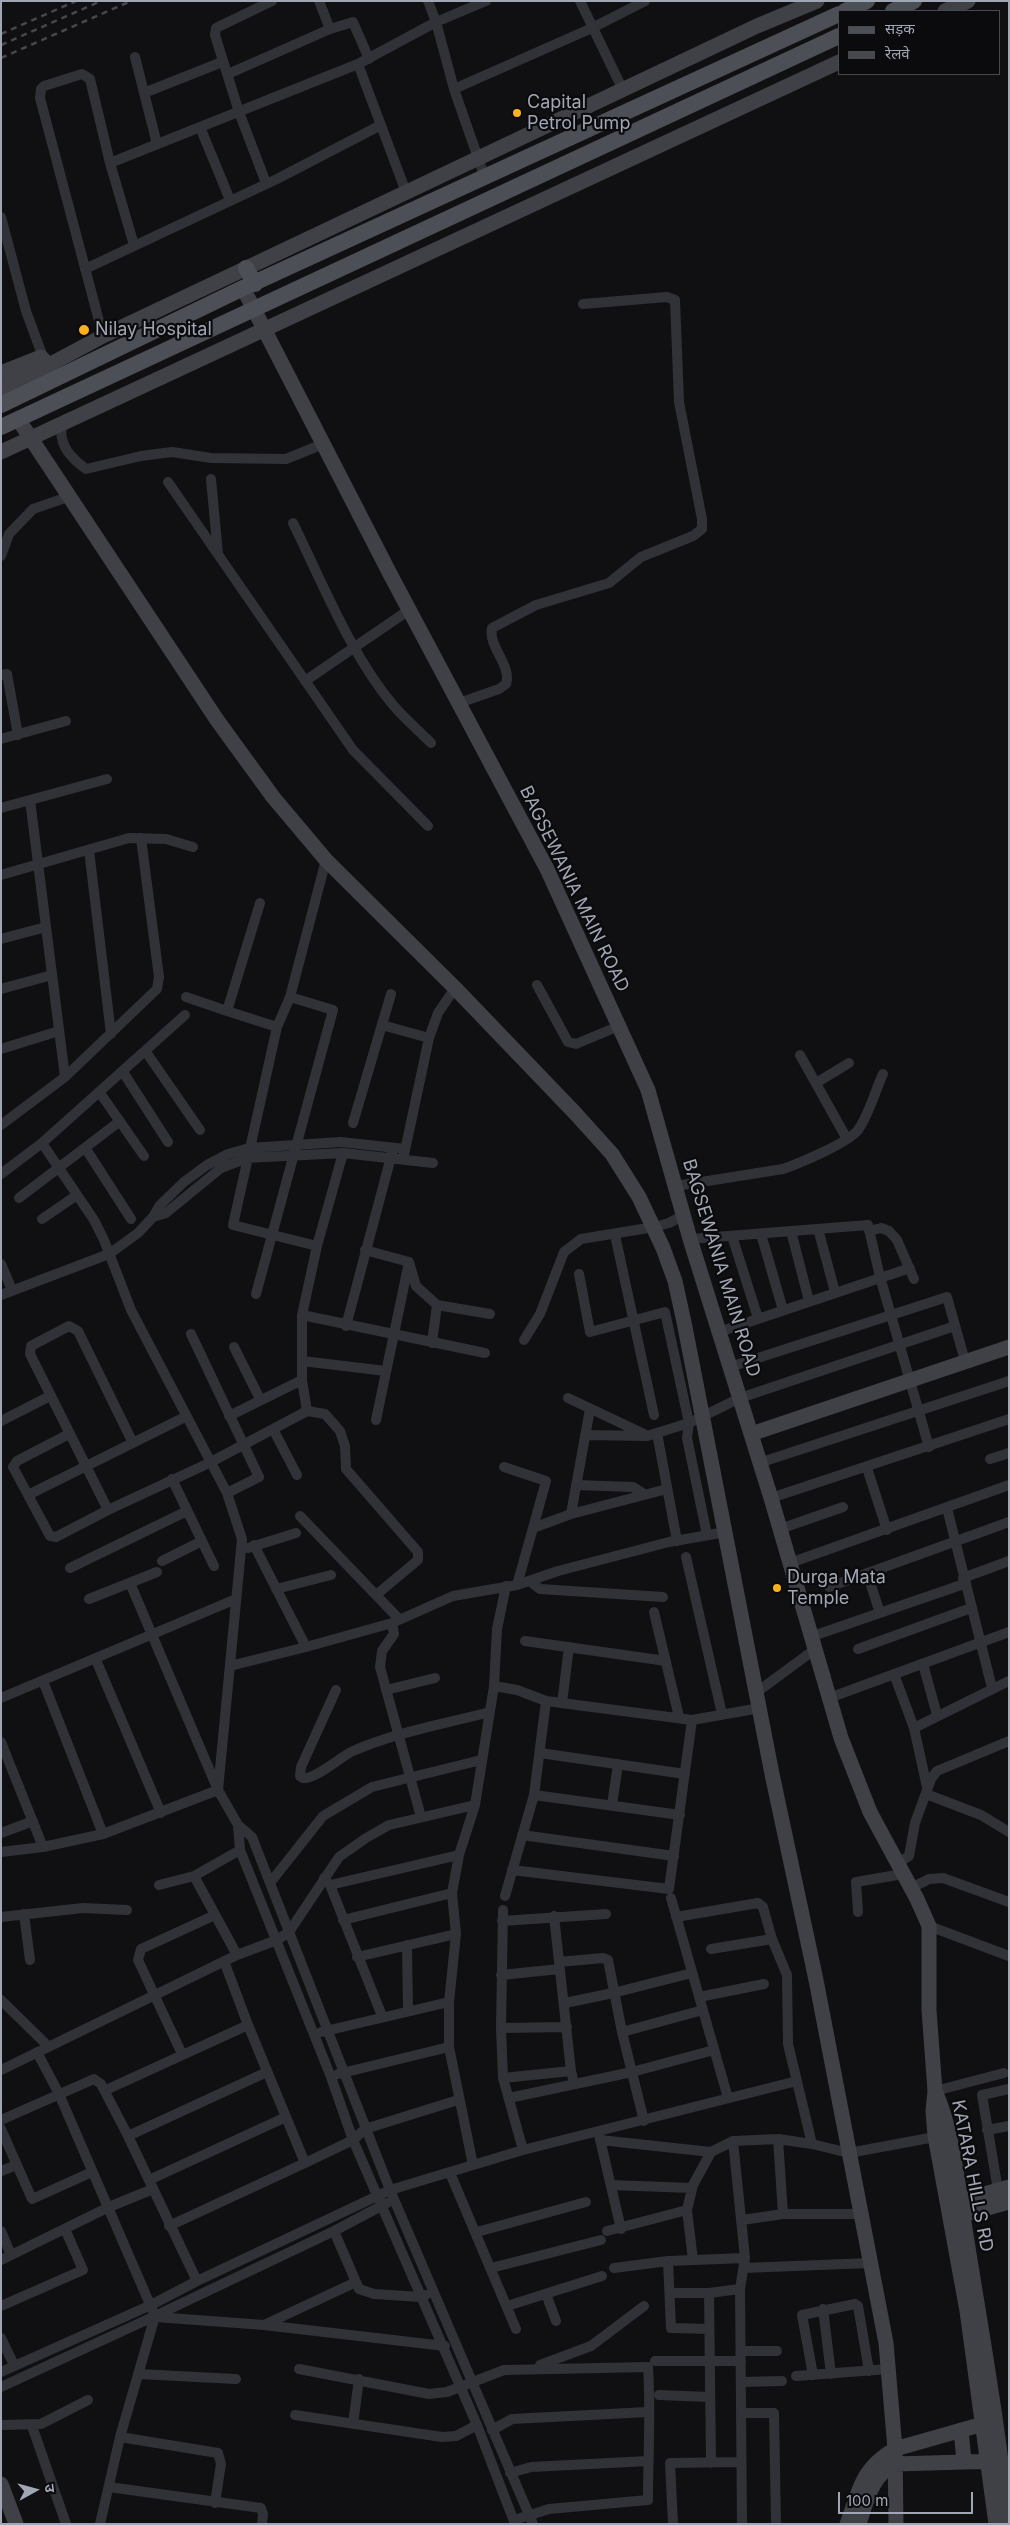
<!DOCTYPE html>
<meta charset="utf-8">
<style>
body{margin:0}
#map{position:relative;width:1010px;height:2525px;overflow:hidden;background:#101012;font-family:Inter,"Noto Sans Devanagari",sans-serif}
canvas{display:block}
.frame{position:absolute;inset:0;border:2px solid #a0a6b4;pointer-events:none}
.legend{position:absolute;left:838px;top:10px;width:162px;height:65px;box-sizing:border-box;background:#0b0b0d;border:1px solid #474950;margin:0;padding:6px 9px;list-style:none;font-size:15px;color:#a0a6b4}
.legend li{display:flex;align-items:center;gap:10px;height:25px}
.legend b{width:25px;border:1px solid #474950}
.north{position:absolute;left:10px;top:2465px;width:50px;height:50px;-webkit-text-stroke:4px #0b0b0d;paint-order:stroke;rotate:83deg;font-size:14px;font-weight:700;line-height:20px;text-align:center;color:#a0a6b4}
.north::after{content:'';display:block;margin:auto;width:18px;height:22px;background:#a0a6b4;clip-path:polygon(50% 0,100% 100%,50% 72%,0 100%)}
.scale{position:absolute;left:838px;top:2492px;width:135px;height:22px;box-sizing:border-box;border:2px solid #a0a6b4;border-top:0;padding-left:6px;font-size:15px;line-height:18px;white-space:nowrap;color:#a0a6b4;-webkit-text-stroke:4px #0b0b0d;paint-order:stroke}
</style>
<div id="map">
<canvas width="1010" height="2525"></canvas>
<div class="frame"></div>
<ul class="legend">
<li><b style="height:6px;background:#4d4f56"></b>सड़क</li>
<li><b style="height:6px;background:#46484e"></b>रेलवे</li>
</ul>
<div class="north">उ</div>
<div class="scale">100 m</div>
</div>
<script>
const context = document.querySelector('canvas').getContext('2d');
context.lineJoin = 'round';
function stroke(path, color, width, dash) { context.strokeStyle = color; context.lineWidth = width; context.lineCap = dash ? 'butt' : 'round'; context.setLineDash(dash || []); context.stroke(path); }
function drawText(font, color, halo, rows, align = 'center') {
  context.font = font + ' Inter,sans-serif'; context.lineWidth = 4.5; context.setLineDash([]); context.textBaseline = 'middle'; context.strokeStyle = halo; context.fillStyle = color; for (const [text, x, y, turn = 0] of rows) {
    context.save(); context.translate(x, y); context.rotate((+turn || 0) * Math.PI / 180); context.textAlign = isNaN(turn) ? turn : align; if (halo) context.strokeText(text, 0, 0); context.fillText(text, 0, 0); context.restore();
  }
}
const street = new Path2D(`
 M 428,1 L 436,22 L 454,89 L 485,178
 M 580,1 L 623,90
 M 330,29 L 353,22 L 369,59
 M 135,57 L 157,144
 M 358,64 L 406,192
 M 228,74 L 330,29 L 319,1
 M 454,89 L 592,28 L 645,1
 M 144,93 L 222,62
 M 200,127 L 230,200
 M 110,163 L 358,64 L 436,22 L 486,1
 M 266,183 L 239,112 L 215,35 L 216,28 L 272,1
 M 1,217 L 26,311 L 43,357
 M 85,269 L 277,179 L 381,125
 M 103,336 L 40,98 L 41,89 L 44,86 L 82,74 L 90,79 L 110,163 L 134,245
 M 62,424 C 58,445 71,458 86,469 L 141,456 L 172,452 L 211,458 L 286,459 L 323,444
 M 211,479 L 218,554
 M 168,482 L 353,750 L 428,826
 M 293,523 C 322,582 351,655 393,705 C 404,718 418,730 431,743
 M 1,556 L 9,534 L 33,509 L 68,497
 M 1,675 L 7,674 L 18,735
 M 305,681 L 409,610
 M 459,703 L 499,689 L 506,684 C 512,665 488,647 492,628 L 536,605 L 609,583 L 641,557 L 693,536 L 702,529 L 702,519 L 679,402 L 675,300 L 667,297 L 583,304
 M 1,739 L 66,721
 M 30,800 L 65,1077
 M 1,808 L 107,779
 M 89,850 L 111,1034
 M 1,875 L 129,838 L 166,839 L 193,847
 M 260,903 L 227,1011 L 277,1027
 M 1,939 L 46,927
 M 537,985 L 568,1042 L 576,1044 L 619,1026
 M 1,989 L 52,975
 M 186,997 L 227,1011
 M 382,1025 L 429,1038
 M 1,1049 L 59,1031
 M 146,1052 L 200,1130
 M 800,1055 L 847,1139
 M 123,1072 L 168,1142
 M 816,1083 L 849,1063
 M 100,1093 L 144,1156
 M 353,1123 L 391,994
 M 1,1125 L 65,1077 L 157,989 L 159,977 L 141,838
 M 86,1149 L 131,1219
 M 404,1155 L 429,1038 L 438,1013 L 455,988
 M 1,1174 L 42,1143 L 185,1015
 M 676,1186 L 783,1169 C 800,1163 848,1143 858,1130 C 869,1115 875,1091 883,1074
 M 19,1198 L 120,1121
 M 153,1217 L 166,1213 L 221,1168 L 247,1158 L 343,1153 L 433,1163
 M 42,1219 L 77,1195
 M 818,1229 L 835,1292
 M 791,1231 L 809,1301
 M 869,1231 L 881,1228 L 889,1231 L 897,1240 L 914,1279
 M 761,1234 L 783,1310
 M 615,1235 L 654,1415
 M 732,1236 L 758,1318
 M 690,1239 L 868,1225 L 880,1277 L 929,1447
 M 317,1246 L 233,1225 L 277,1027 L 290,997 L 326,860
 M 365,1250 L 409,1262 L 416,1286 L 437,1305 L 490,1314
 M 1,1264 L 12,1290
 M 579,1274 L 590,1332 L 665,1312 L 689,1423 L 687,1438 L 707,1535
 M 256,1294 L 333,1010 L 290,997
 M 1,1295 L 109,1254 L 138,1233 L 153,1217 L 160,1205 L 184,1182 L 207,1165 L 228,1154 L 249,1148 L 341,1142 L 405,1149
 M 302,1315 L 485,1353
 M 346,1326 L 392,1153
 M 719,1332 L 910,1268
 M 191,1334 L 259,1477 L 227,1493
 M 524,1340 L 540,1314 L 564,1252 L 581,1239 L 654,1227 L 669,1223 L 684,1215
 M 432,1343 L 437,1305
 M 234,1347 L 260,1399
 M 302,1361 L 386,1371
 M 730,1367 L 947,1297 L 965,1361
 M 568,1398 L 644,1434
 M 307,1411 L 302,1380 L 302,1315 L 317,1246 L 343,1153
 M 229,1416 L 302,1380
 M 376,1420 L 409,1262
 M 1,1421 L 50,1396
 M 273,1429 L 297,1475
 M 657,1433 L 677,1541
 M 69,1434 L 17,1461 L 13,1467 L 50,1536 L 56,1537 L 108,1510 L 209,1463 L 307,1411 L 325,1414 L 340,1431 L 345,1446 L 346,1469 L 418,1552 L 418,1560 L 376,1595
 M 585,1435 L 647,1436 L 689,1423 L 740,1398 L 955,1326
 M 990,1459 L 1009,1453
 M 759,1463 L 1009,1381
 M 504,1467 L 546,1481 L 533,1528
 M 867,1468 L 887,1530
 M 172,1479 L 214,1566
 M 576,1485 L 633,1487 L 644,1494
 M 28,1495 L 185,1417
 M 771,1498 L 1009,1419
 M 947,1508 L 992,1688
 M 108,1510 L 30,1354 L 31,1346 L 69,1326 L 78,1331 L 133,1443
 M 571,1514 L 590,1409
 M 300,1516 L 399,1619
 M 780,1529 L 843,1507
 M 248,1548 L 296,1533
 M 686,1557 L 722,1714
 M 162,1561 L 202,1541
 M 790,1563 L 1009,1485
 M 70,1568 L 187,1511
 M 867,1573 L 880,1613
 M 963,1578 L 1009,1561
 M 530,1581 L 540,1589 L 663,1597
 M 130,1583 L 218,1790 L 238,1825 L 252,1837 L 390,2190 L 533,2524
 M 517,1585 L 533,1528 L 571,1514 L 667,1489
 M 829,1587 L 1009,1522
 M 276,1589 L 331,1575
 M 89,1599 L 157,1572
 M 654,1612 L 679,1717
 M 392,1623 L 394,1634 L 382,1651 L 380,1667 L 421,1817
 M 810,1637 L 964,1584
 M 525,1641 L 666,1661
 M 306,1647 L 392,1623 L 453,1596 L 517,1585 L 558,1571 L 669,1542 L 726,1532
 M 858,1649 L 971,1608
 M 96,1660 L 161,1813
 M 923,1664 L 937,1715
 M 230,1666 L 306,1647 L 254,1545
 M 894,1674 L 914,1728
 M 43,1681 L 103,1834
 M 494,1686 L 517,1690 L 546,1701 L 692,1720 L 760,1708
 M 336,1690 L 301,1767 L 300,1776 L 303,1778 C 315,1780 340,1757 353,1751 C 396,1732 444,1724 490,1712
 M 386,1690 L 435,1678
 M 757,1692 L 814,1650
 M 1,1698 L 236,1599
 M 829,1698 L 1009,1632
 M 562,1703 L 569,1647
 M 1,1742 L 43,1847
 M 540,1753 L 685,1774
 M 927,1787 L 914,1728 L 1009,1681
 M 926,1794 L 981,1815 L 1009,1832
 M 534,1795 L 680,1815
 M 612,1805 L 618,1764
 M 238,1825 L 240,1850 L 331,2077 L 353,2140 L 477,2425 L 515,2524
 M 1,1833 L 33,1821
 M 522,1835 L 674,1856
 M 1,1852 L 43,1847 L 103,1834 L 218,1790 L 242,1539 L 227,1493 L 131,1310 L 104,1240 L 94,1220 L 42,1143
 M 898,1863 L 909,1856 L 915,1823 L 931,1779 L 937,1771 L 1009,1741
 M 512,1870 L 669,1889 L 692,1720
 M 194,1876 L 237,1955
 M 324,1878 L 330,1885 L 382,2016
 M 270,1883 L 323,1816 L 372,1787 L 481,1760
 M 159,1885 L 194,1876 L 240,1850
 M 330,1885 L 459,1855
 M 911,1888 L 929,1879 L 943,1878 L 1009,1902
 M 505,1896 L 534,1795 L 546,1701
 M 671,1898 L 728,2098
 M 503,1910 L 501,2028 L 503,2078 L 523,2150
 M 858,1912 L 856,1882 L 903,1874
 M 24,1914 L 30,1960
 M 554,1916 L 571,2071 L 574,2083
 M 1,1917 L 83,1908 L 127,1910
 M 676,1917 L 758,1903 L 763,1907 L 772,1939 L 787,1975 L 788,2044 L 812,2144
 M 343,1920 L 452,1893
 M 502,1921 L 606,1914
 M 929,1926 L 1009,1956
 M 407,1945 L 408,2010
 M 711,1949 L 772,1939
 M 357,1957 L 456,1934
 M 224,1961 L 248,2025 L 305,2163
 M 559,1962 L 603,1958 L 608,1960 L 622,2032 L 644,2121
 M 501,1975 L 560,1969
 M 699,1997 L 764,1984
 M 1,2000 L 49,2047
 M 565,2003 L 613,1993 L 692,1973
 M 501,2028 L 567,2027
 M 321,2032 L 449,2002
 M 622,2032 L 703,2010
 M 37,2052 L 59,2094 L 155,2316 L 120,2437 L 100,2524
 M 182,2054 L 138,1960 L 141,1949 L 215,1915
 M 1,2070 L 237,1955 L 277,1940 L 289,1932 L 339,1857 L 366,1838 L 389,1825 L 475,1805
 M 338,2074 L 449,2047
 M 503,2078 L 571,2071
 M 106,2090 L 248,2025
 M 935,2091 L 1004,2073
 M 509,2098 L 632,2072 L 714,2050
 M 1,2120 L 94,2079 L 101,2084 L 128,2136 L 197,2281
 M 1,2129 L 32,2199 L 92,2172
 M 987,2130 L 1009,2126
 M 599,2135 L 621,2229
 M 128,2136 L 267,2072
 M 600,2140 L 711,2152
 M 733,2141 L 745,2258 L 740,2289 L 742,2524
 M 473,2165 L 449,2047 L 449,2002 L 456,1934 L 452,1893 L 459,1855 L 475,1805 L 494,1686 L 497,1629 L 506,1586
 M 1,2171 L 17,2165
 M 450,2173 L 516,2329
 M 149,2180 L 286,2117
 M 611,2185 L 692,2188
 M 998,2190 L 982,2095 L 1009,2089
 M 687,2210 L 693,2260
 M 783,2214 L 860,2214
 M 742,2220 L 783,2214 L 778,2139
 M 169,2226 L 305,2163 L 353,2140 L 365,2129 L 458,2100
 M 1,2231 L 11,2255
 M 334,2231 L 359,2289 L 374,2294 L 421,2297 L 426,2295
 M 607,2231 L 687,2210 L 693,2185 L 711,2152 L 733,2141 L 778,2139 L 812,2144 L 849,2153 L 940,2136
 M 477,2232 L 586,2202
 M 1,2260 L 109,2207 L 153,2189
 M 668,2261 L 671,2328 L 709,2329
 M 491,2268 L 601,2240
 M 614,2268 L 668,2261 L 745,2258
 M 744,2268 L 870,2263
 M 670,2293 L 709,2293 L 740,2289
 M 709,2293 L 711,2463
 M 546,2294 L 556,2321
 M 1,2306 L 83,2270 L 65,2229
 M 507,2306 L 602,2276
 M 823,2309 L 831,2374
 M 156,2317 L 264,2325 L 445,2346
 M 264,2325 L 356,2282
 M 1,2338 L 14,2365
 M 741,2351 L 777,2351
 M 655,2361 L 741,2361
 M 540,2365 L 591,2346 L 644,2306
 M 299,2369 L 429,2394 L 447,2392 L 504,2370 L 648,2367 C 651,2411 648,2456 648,2500 L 549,2509 L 514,2520
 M 1,2372 L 151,2305 L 197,2281 L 390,2190 L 523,2150 L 797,2081
 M 138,2374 L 236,2379
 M 813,2375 L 802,2315 L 855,2304 L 858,2306 L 869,2371
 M 796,2376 L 889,2369
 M 741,2382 L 782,2381
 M 1,2387 L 155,2316 L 334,2231 L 387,2203
 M 659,2395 L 709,2397
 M 742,2413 L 774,2413 L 776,2524
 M 295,2415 L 442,2437 L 456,2436 L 477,2425
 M 353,2424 L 359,2379
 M 1,2425 L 41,2424 L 88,2400
 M 32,2426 L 66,2524
 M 492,2430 L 512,2419 L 648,2412
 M 120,2437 L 218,2453 L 221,2464 L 215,2503
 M 510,2473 L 531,2467 L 648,2461
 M 109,2487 L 261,2508 L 263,2514 L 262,2524
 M 673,2524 L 670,2463 L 741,2462`);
const secondary = new Path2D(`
 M 945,11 L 968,1
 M 243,288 L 389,572 L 547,869 L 648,1090 L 690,1239 L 771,1498 L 841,1738 L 870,1812 L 917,1899 L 929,1926 L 929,2010 L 935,2091 L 933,2111 L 935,2136 L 967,2311 L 996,2524
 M 1,373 L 41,357 L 49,365 L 1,390
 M 57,378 L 49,365 L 103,336 L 757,26 L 817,1
 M 18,419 L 217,720 L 273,797 L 326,860 L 455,988 L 575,1113 L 612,1154 L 639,1197 L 663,1248 L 675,1281 L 684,1322 L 772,1774 L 816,1980 L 886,2343 L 895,2449 L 896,2524
 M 1,452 L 839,62
 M 751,1434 L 1009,1347
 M 936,2093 C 954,2135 959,2195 967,2241 C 982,2335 999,2429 1008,2524
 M 952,2203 L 1009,2187
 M 955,2217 L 1009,2202
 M 961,2430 L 964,2461
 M 1,2484 L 16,2524
 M 847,2524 C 860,2489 861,2469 895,2449 L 990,2422
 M 859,2524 C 866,2503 872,2474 895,2464 L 998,2461`);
const primary = new Path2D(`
 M 845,11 L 867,1
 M 893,11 L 914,1
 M 246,268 L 255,284
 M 1,405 L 243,288 L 839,14
 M 1,427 L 839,36`);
const rail = new Path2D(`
 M 1,34 L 76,1
 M 1,45 L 101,1
 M 1,58 L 131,1`);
const markers = [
 [517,113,5,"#fdb11d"],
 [84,330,6,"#fdb11d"],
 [777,1588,5,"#fdb11d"]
];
const poiNames = [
 ["Capital",527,103],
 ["Petrol Pump",527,124],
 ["Nilay Hospital",95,330],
 ["Durga Mata",787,1578],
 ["Temple",787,1599]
];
const streetNames = [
 ["BAGSEWANIA MAIN ROAD",574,889,64],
 ["BAGSEWANIA MAIN ROAD",721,1268,73],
 ["KATARA HILLS RD",972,2176,79]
];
stroke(street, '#313237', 10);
stroke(secondary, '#3f4147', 15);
stroke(primary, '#4d4f56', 16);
stroke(rail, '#46484e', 2.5, [6, 5]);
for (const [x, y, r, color] of markers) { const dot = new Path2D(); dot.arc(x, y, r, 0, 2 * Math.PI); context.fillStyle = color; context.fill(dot); stroke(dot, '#0b0b0d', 2); }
drawText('18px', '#a0a6b4', '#0b0b0d', poiNames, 'left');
drawText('18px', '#a0a6b4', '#0b0b0d', streetNames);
</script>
